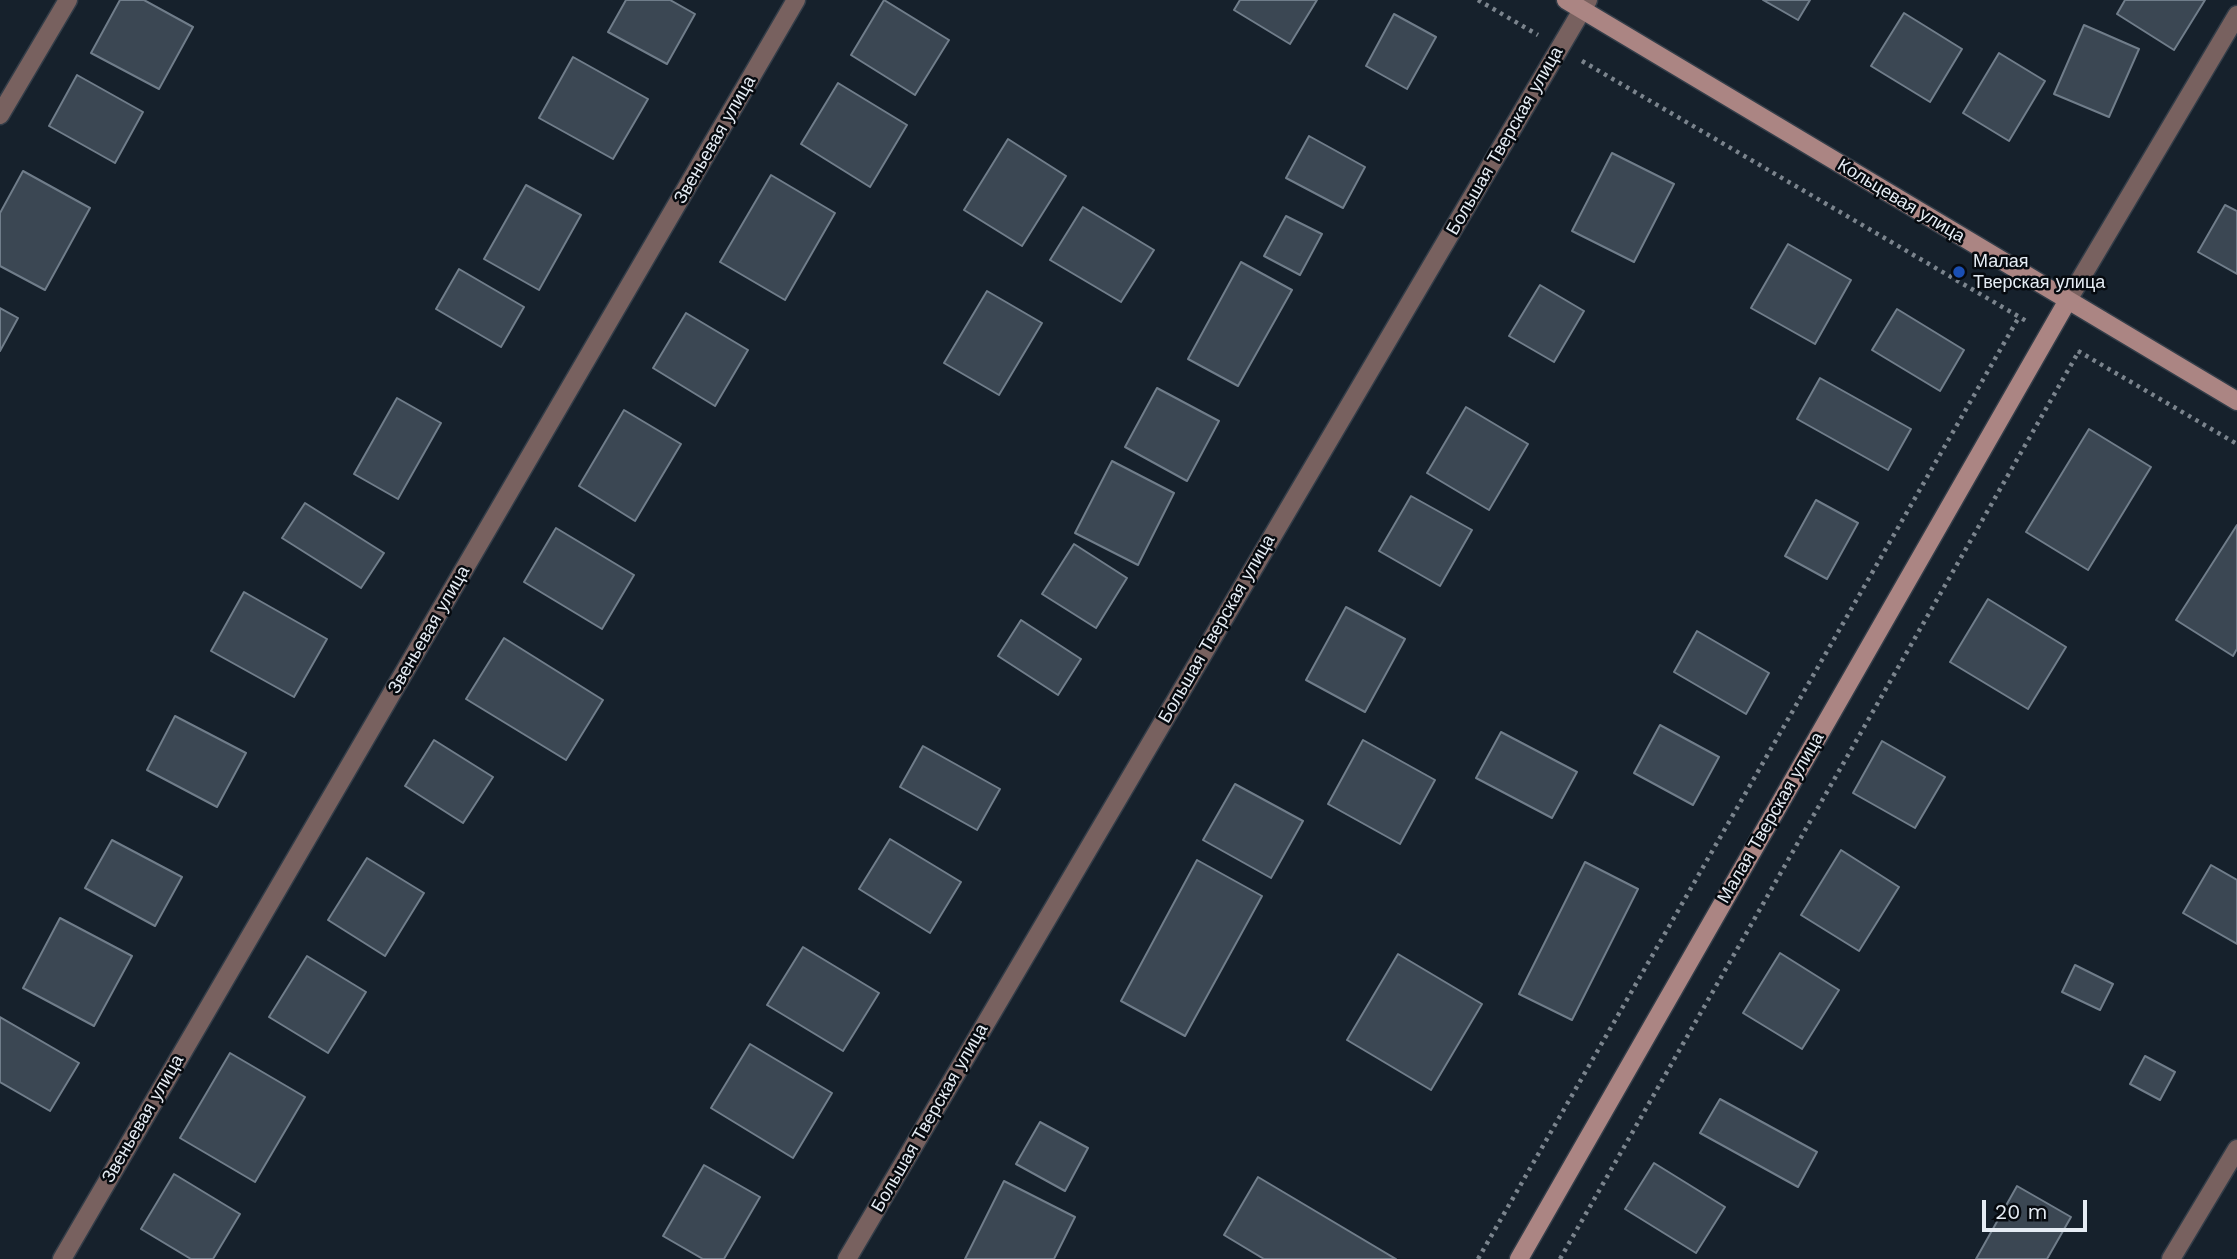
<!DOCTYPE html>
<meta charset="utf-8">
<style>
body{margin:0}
#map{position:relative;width:2237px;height:1259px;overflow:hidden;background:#16212c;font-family:"Work Sans",sans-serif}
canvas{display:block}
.scale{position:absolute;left:1982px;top:1200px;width:105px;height:32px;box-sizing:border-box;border:4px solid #e5ecf4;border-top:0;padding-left:9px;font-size:21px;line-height:24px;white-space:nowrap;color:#e5ecf4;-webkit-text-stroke:5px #060a0f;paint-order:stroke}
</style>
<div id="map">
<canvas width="2237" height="1259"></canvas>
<div class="scale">20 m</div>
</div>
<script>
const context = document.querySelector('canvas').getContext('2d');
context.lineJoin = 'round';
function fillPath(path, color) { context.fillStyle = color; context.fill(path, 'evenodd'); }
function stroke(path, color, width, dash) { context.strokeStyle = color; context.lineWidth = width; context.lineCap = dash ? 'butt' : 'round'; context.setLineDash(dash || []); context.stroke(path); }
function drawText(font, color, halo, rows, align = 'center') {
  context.font = font + ' "Work Sans",sans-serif'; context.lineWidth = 5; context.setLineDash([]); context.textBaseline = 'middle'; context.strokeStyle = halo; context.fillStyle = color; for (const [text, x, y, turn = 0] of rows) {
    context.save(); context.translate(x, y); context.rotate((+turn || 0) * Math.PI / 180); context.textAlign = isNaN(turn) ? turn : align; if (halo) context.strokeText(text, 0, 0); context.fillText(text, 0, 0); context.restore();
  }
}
const building = new Path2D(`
 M 120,0 L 144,0 L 193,27 L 159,89 L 91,53 Z
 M 626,0 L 670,0 L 695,14 L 667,64 L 608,32 Z
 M 884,0 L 949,40 L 915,95 L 851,55 Z
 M 1240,0 L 1317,0 L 1290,44 L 1234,10 Z
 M 1763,0 L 1810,0 L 1798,20 Z
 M 2125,0 L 2205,0 L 2174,50 L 2117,14 Z
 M 1904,13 L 1962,49 L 1930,102 L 1871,66 Z
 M 1394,14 L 1436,37 L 1407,89 L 1366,66 Z
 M 2084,25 L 2139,49 L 2109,117 L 2054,94 Z
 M 1999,53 L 2045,81 L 2009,141 L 1963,113 Z
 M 573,57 L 648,99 L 613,159 L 539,118 Z
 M 77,75 L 143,112 L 115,163 L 49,126 Z
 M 838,83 L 907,125 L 870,187 L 801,144 Z
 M 1309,136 L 1365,167 L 1343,208 L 1286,178 Z
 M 1008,139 L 1066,176 L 1022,246 L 964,210 Z
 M 1612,153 L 1674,184 L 1634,262 L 1572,231 Z
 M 23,171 L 90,208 L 45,290 L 0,266 L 0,213 Z
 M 771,175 L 835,213 L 785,300 L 720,262 Z
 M 526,185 L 581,215 L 539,290 L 484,259 Z
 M 2225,205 L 2237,211 L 2237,274 L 2198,252 Z
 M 1083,207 L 1154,250 L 1121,302 L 1050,260 Z
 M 1286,216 L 1322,234 L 1300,275 L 1264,256 Z
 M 1788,244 L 1851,280 L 1815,344 L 1751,308 Z
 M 1241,262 L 1292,290 L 1238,386 L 1188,359 Z
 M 459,269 L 524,307 L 501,347 L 436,309 Z
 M 1540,285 L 1584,311 L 1554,362 L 1509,336 Z
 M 987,291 L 1042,323 L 999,395 L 944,363 Z
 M 0,308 L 18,318 L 0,351 Z
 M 1897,309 L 1964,350 L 1940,391 L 1872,350 Z
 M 686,313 L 748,350 L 715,406 L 653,368 Z
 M 1820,378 L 1911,429 L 1888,470 L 1797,419 Z
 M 1157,388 L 1219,421 L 1187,481 L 1125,447 Z
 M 397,398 L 441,423 L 398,499 L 354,474 Z
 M 1466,407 L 1528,444 L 1489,510 L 1427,473 Z
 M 624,410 L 681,444 L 635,521 L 579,486 Z
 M 2089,429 L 2151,467 L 2088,570 L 2026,532 Z
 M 1112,461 L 1174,493 L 1138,565 L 1075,533 Z
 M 1411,496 L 1472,530 L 1440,586 L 1379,551 Z
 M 1816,500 L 1858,523 L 1827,579 L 1785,556 Z
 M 305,503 L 384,553 L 361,588 L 282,538 Z
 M 2237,525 L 2237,649 L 2233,656 L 2176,620 Z
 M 556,528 L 634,575 L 602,629 L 524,582 Z
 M 1074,544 L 1127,578 L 1096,628 L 1042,594 Z
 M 244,592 L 327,639 L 294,697 L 211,651 Z
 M 1988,599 L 2066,647 L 2028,709 L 1950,662 Z
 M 1346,607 L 1405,639 L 1365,712 L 1306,680 Z
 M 1021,620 L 1081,659 L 1058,695 L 998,656 Z
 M 1697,631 L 1769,673 L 1746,714 L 1674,672 Z
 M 504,638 L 603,700 L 566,760 L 466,699 Z
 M 175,716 L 246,753 L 217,807 L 147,770 Z
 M 1660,725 L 1719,757 L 1693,805 L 1634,773 Z
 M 1501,732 L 1577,772 L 1552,818 L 1476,778 Z
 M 434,740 L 493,777 L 463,823 L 405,786 Z
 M 1363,740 L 1435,780 L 1400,844 L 1328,804 Z
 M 1882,741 L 1945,777 L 1915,828 L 1853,793 Z
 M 923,746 L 1000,789 L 977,830 L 900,787 Z
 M 1235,784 L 1303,821 L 1271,878 L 1203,840 Z
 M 890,839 L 961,882 L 930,933 L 859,889 Z
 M 112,840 L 182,877 L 155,926 L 85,888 Z
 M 1841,850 L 1899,887 L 1859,951 L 1801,915 Z
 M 367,858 L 424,893 L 385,956 L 328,920 Z
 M 1197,860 L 1262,896 L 1185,1036 L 1121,1001 Z
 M 1585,862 L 1638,889 L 1572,1020 L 1519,994 Z
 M 2211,865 L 2237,880 L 2237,944 L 2183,913 Z
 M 60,918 L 132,956 L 94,1026 L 23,988 Z
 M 803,947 L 879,993 L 843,1051 L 767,1005 Z
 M 1780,953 L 1839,990 L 1802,1049 L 1743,1013 Z
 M 1398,954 L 1482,1004 L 1431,1090 L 1347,1040 Z
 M 307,956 L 366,992 L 328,1053 L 269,1017 Z
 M 2075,965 L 2113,984 L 2100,1010 L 2062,992 Z
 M 0,1017 L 79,1063 L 50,1111 L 0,1082 Z
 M 750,1044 L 832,1093 L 793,1158 L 711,1108 Z
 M 230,1053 L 305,1097 L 255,1182 L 180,1138 Z
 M 2145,1056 L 2175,1072 L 2160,1100 L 2130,1084 Z
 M 1720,1099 L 1817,1152 L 1798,1187 L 1700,1133 Z
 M 1040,1122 L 1088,1148 L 1065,1191 L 1016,1164 Z
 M 1654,1163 L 1725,1207 L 1696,1253 L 1625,1209 Z
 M 704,1165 L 760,1197 L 724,1259 L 703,1259 L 663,1236 Z
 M 174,1174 L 240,1214 L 213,1259 L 191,1259 L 141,1229 Z
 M 1258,1177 L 1396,1259 L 1264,1259 L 1224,1235 Z
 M 1004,1181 L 1075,1217 L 1054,1259 L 965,1259 Z
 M 2017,1186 L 2071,1217 L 2047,1259 L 1976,1259 Z`);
const path = new Path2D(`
 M 1478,0 L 1538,35
 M 1582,61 L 2028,322
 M 2078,351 L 2237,444
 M 1478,1259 L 2019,317
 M 1560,1259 L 2079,351`);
const street = new Path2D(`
 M 0,115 L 68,0
 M 2068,300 L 2237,15
 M 62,1259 L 796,0
 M 847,1259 L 1588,0
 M 2171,1259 L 2237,1149`);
const secondary = new Path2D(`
 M 1566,0 L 2237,401
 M 1519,1259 L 2068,300`);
const markers = [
 [1959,272,7,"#1a4fb4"]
];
const streetNames = [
 ["Звеньевая улица",715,140,-60],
 ["Большая Тверская улица",1505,141,-60],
 ["Кольцевая улица",1901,201,31],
 ["Большая Тверская улица",1217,629,-60],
 ["Звеньевая улица",429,630,-60],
 ["Малая Тверская улица",1771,818,-60],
 ["Большая Тверская улица",930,1118,-60],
 ["Звеньевая улица",143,1119,-60]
];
const poiNames = [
 ["Малая",1973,262],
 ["Тверская улица",1973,283]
];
fillPath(building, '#3b4753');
stroke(building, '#707d8a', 2);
stroke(street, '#333d48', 21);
stroke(secondary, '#333d48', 21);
stroke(path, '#7b848d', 4.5, [3.5, 5]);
stroke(street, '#78615f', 18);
stroke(secondary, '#ab8583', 18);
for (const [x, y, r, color] of markers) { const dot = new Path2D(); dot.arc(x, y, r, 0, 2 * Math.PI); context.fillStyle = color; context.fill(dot); stroke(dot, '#060a0f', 2.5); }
drawText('18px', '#e5ecf4', '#060a0f', streetNames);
drawText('18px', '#e5ecf4', '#060a0f', poiNames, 'left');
</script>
